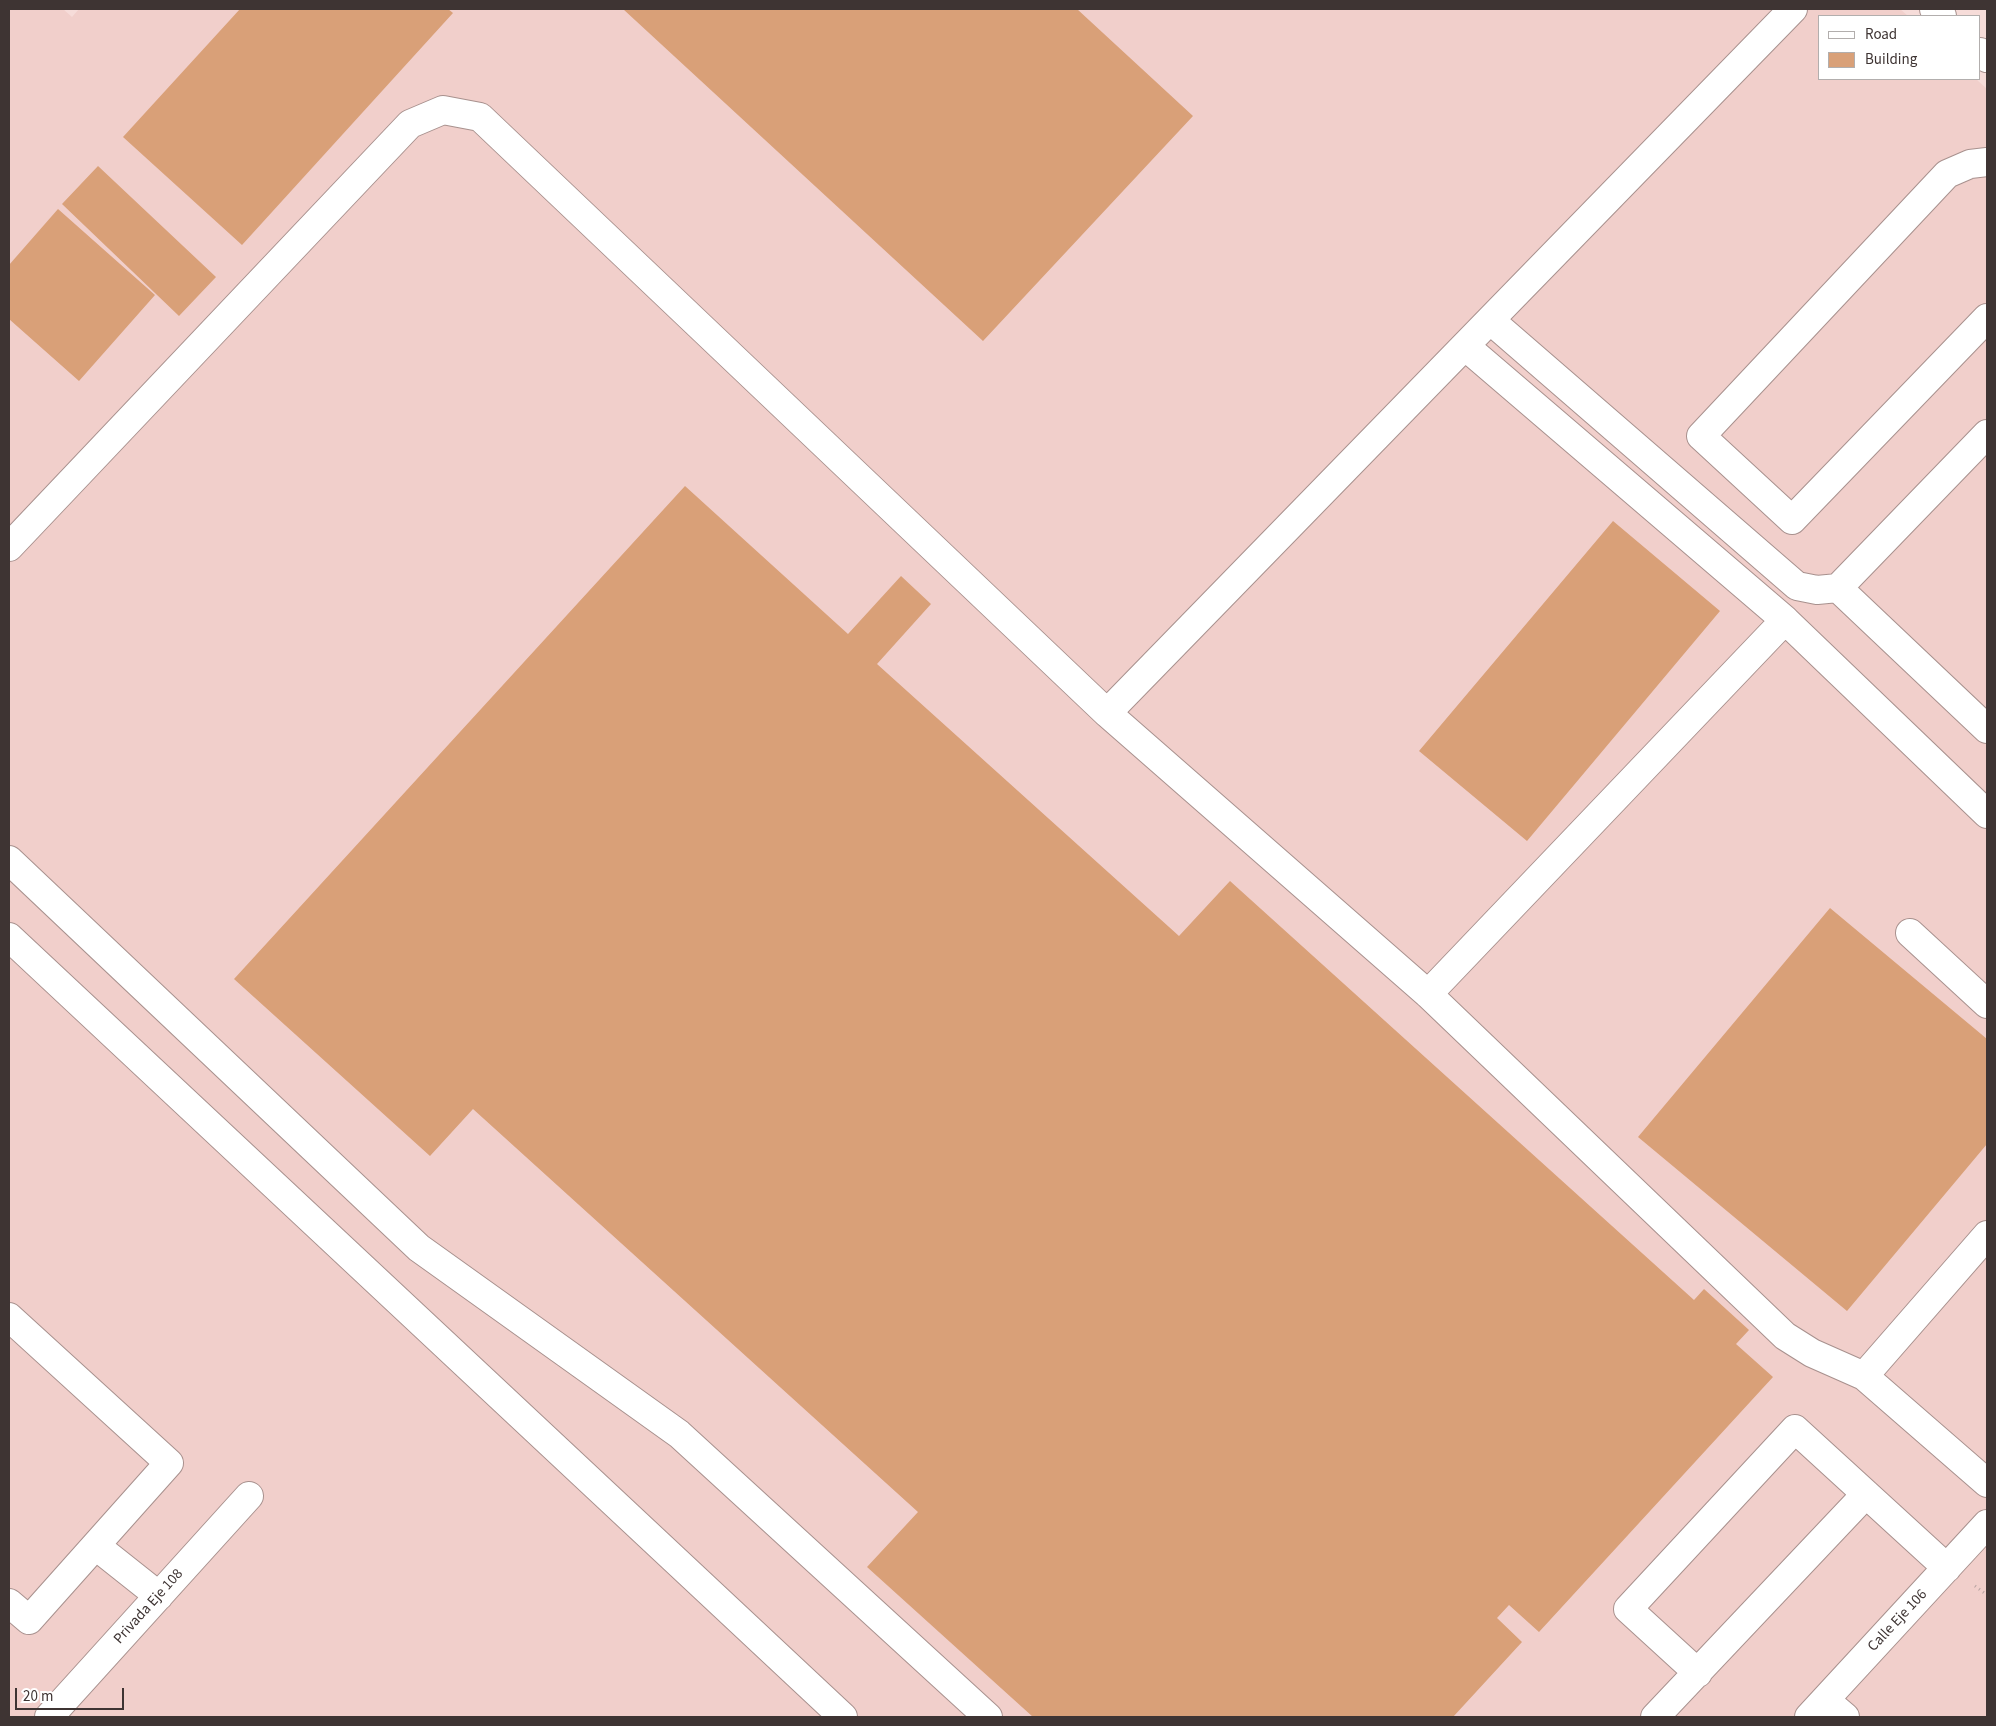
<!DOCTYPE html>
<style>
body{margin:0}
#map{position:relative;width:1996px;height:1726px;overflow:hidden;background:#f6dcd9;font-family:"Source Sans 3",sans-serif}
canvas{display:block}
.frame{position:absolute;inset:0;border:10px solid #3e3433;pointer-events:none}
.legend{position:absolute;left:1818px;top:15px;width:162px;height:65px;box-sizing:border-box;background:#fff;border:1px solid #b2aead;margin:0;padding:6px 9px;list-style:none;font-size:15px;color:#3e3433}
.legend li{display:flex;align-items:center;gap:10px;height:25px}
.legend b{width:25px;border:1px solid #b2aead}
.scale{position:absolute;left:15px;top:1688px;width:109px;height:22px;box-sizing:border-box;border:2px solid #3e3433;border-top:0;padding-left:6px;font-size:15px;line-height:18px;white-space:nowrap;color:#3e3433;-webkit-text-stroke:4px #fff;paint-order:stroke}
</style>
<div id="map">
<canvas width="1996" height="1726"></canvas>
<div class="frame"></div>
<ul class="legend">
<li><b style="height:6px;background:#fff"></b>Road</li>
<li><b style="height:14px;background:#d9a078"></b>Building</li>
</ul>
<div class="scale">20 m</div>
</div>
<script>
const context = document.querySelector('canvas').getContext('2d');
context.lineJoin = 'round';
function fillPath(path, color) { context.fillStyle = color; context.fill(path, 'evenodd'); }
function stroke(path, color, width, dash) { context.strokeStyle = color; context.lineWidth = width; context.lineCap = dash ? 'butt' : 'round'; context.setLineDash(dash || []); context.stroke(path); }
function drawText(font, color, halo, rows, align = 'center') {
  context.font = font + ' "Source Sans 3",sans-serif'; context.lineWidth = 4; context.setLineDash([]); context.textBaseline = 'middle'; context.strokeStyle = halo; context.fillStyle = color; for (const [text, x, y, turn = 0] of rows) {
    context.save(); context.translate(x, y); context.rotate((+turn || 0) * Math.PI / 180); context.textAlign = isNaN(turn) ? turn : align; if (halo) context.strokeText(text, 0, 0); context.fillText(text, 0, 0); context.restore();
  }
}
const built = new Path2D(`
 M 9,9 L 63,9 L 72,17 L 79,9 L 1900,9 L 1908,16 L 1820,16 L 1820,79 L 1976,79 L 1987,89 L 1987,1717 L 9,1717 Z`);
const building = new Path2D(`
 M 240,9 L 448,9 L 453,13 L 242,245 L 123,137 Z
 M 623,9 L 1077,9 L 1193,116 L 983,341 Z
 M 98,166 L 216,277 L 179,316 L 62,204 Z
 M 58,209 L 155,295 L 79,381 L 9,319 L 9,265 Z
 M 685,486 L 848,634 L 901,576 L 931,604 L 877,664 L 1179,936 L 1230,881 L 1694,1300 L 1704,1289 L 1749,1330 L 1736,1344 L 1773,1377 L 1539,1632 L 1509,1605 L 1497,1618 L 1522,1642 L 1453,1717 L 1033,1717 L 867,1567 L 918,1512 L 473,1109 L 430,1156 L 234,979 Z
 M 1613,521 L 1720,611 L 1527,841 L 1419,751 Z
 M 1830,908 L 1987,1039 L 1987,1144 L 1847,1311 L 1638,1137 Z`);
const path = new Path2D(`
 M 1975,1586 L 1987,1595`);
const minor = new Path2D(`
 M 1793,9 L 1107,713 L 1428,994 L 1785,1336 L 1812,1353 L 1864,1376 L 1987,1483
 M 1934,9 L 1942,16
 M 1980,52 L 1987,58
 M 1987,162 L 1970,164 L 1947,174 L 1701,436 L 1792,520 L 1987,318
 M 1490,320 L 1797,586 L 1817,590 L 1838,588 L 1987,434
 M 1465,346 L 1785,620
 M 9,547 L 410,124 L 443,110 L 480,117 L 1107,713
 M 1838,588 L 1987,729
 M 9,860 L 419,1248 L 679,1434 L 988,1717
 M 1910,933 L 1987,1004
 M 9,937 L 843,1717
 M 1428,994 L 1785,620 L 1987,814
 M 9,1317 L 169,1463 L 29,1620 L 9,1603
 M 1864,1376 L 1987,1235
 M 96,1546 L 159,1596
 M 1698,1673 L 1628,1609 L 1795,1429 L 1947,1568
 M 1825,1700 L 1845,1717
 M 49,1717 L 249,1496
 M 1655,1717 L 1866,1494
 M 1809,1717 L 1987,1524`);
const streetNames = [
 ["Privada Eje 108",149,1607,-48],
 ["Calle Eje 106",1898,1621,-47]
];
fillPath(built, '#f1cfcb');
fillPath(building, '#d9a078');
stroke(minor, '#a8918e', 30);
stroke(path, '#b8a3a1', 3, [1, 4]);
stroke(minor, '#fff', 28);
drawText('15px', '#3e3433', '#fff', streetNames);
</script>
